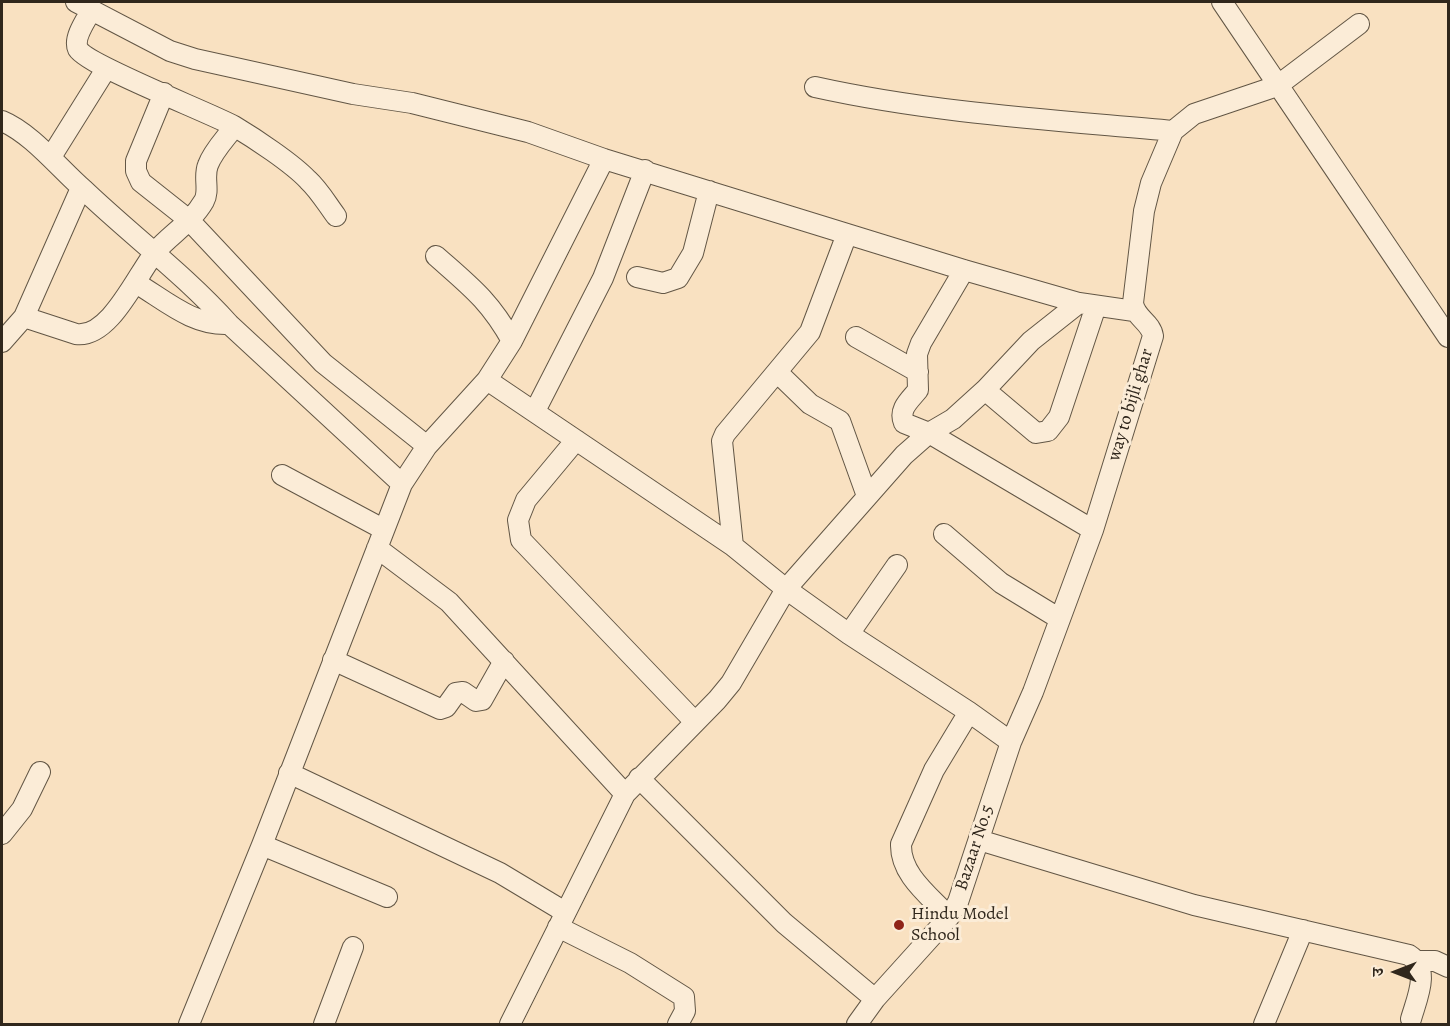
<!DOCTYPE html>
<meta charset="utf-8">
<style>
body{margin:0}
#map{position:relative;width:1450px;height:1026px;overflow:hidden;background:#f9e1c1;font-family:Alegreya,"Noto Serif Devanagari",serif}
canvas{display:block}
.frame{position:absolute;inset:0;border:3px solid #30271c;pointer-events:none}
.north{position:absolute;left:1366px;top:942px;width:60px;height:60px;-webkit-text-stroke:4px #fbecd7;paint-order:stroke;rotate:270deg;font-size:16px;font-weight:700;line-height:24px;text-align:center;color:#30271c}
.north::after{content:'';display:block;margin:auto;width:21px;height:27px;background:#30271c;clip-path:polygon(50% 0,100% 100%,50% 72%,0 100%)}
</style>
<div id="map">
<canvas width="1450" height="1026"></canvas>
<div class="frame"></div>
<div class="north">उ</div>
</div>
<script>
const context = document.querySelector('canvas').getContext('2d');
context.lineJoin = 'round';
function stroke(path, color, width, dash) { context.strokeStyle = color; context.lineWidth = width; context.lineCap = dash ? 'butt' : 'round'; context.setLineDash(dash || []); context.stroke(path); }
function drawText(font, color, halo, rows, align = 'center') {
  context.font = font + ' Alegreya,serif'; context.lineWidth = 6; context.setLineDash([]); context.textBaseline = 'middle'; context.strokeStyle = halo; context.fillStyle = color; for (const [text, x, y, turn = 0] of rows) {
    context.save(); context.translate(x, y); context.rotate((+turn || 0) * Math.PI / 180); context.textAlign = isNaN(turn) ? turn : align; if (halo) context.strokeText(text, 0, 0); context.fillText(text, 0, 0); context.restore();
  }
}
const minor = new Path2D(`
 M 76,2 L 170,51 L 195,59 L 353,94 L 412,103 L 528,132 L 604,159 L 964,270 L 1079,303 L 1134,311
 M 1222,2 L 1448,337
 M 91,11 C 86,20 73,38 78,49 C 87,65 208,112 234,126 C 254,138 292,163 308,180 C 319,190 327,204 336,216
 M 815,87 C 932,113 1054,120 1173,131
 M 164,93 L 136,161 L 136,171 L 141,182 L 189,220 L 323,363 L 427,446
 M 2,121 C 31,133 59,168 83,189 C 131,235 184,274 229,324 L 402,484
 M 51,157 L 106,69
 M 436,256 C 470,286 490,301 512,341
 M 964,270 L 921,343 L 917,354 L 918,390 C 910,400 898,409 904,423 L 929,433 L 1093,530
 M 637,277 L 663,283 L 678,278 L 693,253 L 709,191
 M 136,283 C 166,301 193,326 229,324
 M 24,317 L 76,334 C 110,339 137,274 156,251 C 171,234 192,222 204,201 C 210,190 203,177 208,165 C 213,151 226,138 234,127
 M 856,337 L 918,372
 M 2,342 L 24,317 L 81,188
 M 778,373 L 810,404 L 840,421 L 867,496
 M 487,380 L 733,546 L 786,589 L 849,634 L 969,712 L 1011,742
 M 985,390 L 1036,433 L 1048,431 L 1059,417 L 1096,306
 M 535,411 L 603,278 L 645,170
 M 576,440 L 526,500 L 518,520 L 521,540 L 695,722
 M 282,475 L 383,529
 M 944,534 L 1001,583 L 1060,619
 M 733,546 L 722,441 L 725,434 L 810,332 L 847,234
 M 377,548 L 449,602 L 625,794
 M 849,634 L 897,565
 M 333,660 L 440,709 L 446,707 L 456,693 L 463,692 L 476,701 L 482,700 L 504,661
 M 289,773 L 500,873 L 565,912
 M 639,778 L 784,923 L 875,999
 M 2,834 L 22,809 L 40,772
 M 979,840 L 1194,905 L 1409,955 C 1431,969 1417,998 1411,1019
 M 262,845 L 387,897
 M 949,917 C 930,896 900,875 901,844 L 934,770 L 969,712
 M 558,927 L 630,963 L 684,997 L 685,1011 L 678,1024
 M 1418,961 L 1435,961 L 1448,967
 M 189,1024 L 262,845 L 402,484 L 427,446 L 487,380 L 512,341 L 604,159
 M 324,1024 L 353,947
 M 510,1024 L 625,794 L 717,700 L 731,683 L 786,589 L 904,455 L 929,433 L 953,419 L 985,390 L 1031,341 L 1079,303
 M 857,1024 L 875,999 L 949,917 L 958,902 L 1011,742 L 1033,692 L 1093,530 L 1153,336 C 1151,322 1135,318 1133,303 L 1144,211 L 1151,183 L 1173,131 L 1194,114 L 1277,86 L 1359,24
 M 1264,1024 L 1303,930`);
const markers = [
 [899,925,6,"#8f2418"]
];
const streetNames = [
 ["way to bijli ghar",1131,405,-73],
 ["Bazaar No.5",975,848,-72]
];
const poiNames = [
 ["Hindu Model",911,915],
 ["School",911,936]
];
stroke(minor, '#625645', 22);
stroke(minor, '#fbecd7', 20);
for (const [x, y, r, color] of markers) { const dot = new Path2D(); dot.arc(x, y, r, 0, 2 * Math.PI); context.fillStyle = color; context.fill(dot); stroke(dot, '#fbecd7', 2); }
drawText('18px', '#30271c', '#fbecd7', streetNames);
drawText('18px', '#30271c', '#fbecd7', poiNames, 'left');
</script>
